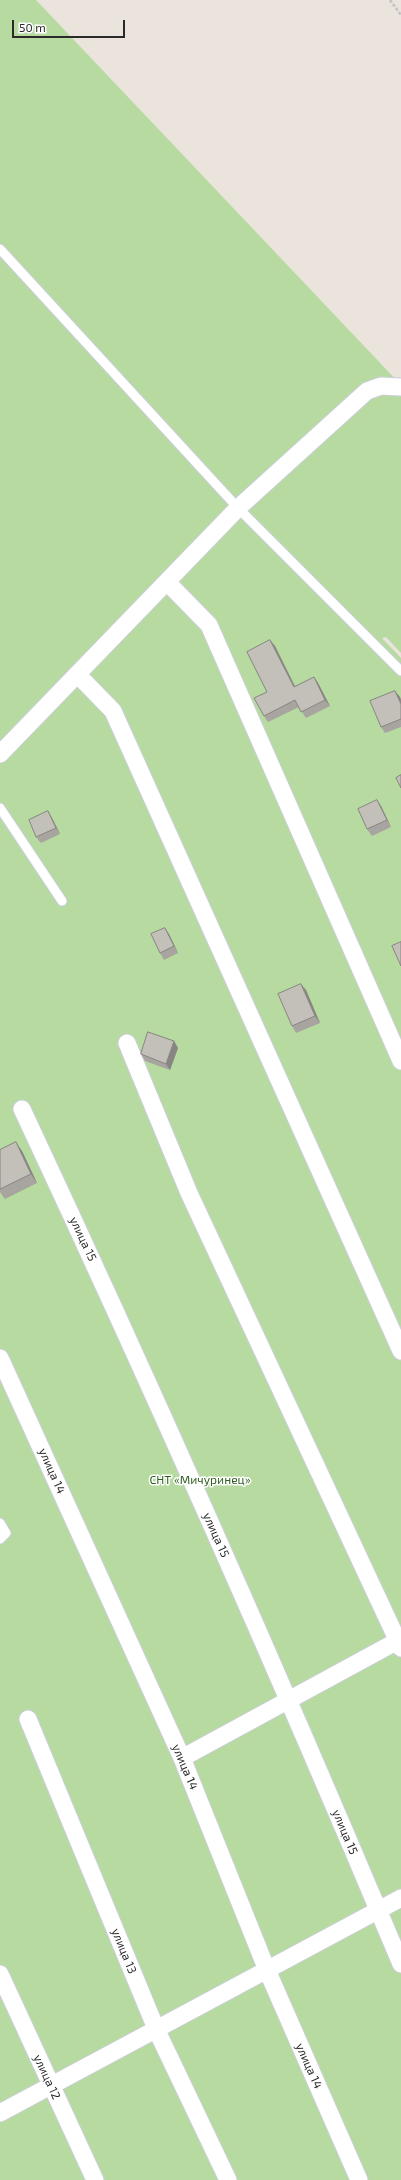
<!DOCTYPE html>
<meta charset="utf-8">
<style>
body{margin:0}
#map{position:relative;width:401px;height:2180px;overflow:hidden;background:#eae4dd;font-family:"Exo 2",sans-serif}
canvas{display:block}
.scale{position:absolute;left:12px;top:20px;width:113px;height:18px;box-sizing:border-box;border:2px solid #2a2a2a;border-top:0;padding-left:5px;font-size:12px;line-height:14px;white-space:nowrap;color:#2a2a2a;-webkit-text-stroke:3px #fff;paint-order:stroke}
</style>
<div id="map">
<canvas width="401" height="2180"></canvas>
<div class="scale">50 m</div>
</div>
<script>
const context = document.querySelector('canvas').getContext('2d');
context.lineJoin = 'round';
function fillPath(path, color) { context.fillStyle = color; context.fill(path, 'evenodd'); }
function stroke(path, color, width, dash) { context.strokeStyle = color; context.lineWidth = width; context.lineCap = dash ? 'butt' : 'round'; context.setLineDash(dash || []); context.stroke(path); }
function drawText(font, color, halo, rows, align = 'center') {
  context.font = font + ' "Exo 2",sans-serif'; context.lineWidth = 3; context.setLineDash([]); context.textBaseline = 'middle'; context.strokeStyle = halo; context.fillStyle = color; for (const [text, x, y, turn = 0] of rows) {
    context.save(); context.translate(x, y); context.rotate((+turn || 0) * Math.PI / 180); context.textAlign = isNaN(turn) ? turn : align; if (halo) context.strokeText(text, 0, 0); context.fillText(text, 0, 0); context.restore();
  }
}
const green = new Path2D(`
 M 0,0 L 36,0 L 401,385 L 401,653 L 386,637 L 382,638 L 401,658 L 401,2180 L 0,2180 Z`);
const path = new Path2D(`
 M 390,0 L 401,15`);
const lane = new Path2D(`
 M 0,249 L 238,508 L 401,671
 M 0,808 L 62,901
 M 0,1523 L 6,1533 L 0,1539`);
const street = new Path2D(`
 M 167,582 L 209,625 L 401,1061
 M 77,674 L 113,711 L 401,1351
 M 0,754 L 238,508 L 367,391 L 381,386 L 401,387
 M 127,1043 L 189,1193 L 401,1648
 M 22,1109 C 154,1391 280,1676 401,1964
 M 0,1358 L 182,1758 L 267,1970 L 359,2180
 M 28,1719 L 157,2031 L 228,2180
 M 182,1758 L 401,1639
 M 0,1974 L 95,2180
 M 0,2113 L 401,1898`);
const wall = new Path2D(`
 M 270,640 L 275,646 L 295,686 L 314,677 L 318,683 L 330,706 L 306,718 L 299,707 L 268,722 L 264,716 L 267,692 Z
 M 400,697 L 401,700 L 401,727 L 385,733 L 381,727 Z
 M 377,800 L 381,806 L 391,827 L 372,836 L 367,829 Z
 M 48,811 L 52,818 L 60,834 L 41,843 L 36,837 Z
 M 165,928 L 169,934 L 178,953 L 164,960 L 160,953 Z
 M 306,990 L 320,1023 L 296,1033 L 292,1026 Z
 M 174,1041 L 178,1048 L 170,1070 L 145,1061 L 141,1054 Z
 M 0,1150 L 22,1151 L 37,1183 L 5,1199 L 0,1192 Z`);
const shadedWall = new Path2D(`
 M 270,640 L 275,646 L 298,693 L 294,687 Z
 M 314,677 L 318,683 L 330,706 L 325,700 Z
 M 395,691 L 400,697 L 401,700 L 401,704 Z
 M 377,800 L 381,806 L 391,827 L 387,820 Z
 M 48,811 L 52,818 L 60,834 L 56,828 Z
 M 165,928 L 169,934 L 178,953 L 174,946 Z
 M 301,984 L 306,990 L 320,1023 L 315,1016 Z
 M 174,1041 L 178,1048 L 170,1070 L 166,1064 Z
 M 16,1142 L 22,1151 L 37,1183 L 31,1174 Z`);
const building = new Path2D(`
 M 270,640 L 294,687 L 314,677 L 325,700 L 301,712 L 295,700 L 264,716 L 254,698 L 267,692 L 247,652 Z
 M 395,691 L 401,704 L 401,719 L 381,727 L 370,701 Z
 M 401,775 L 401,788 L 396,778 Z
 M 377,800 L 387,820 L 367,829 L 358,809 Z
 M 48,811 L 56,828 L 36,837 L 29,820 Z
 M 165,928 L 174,946 L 160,953 L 151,934 Z
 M 401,942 L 401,966 L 392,946 Z
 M 301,984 L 315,1016 L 292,1026 L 278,994 Z
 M 148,1032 L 174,1041 L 166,1064 L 141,1054 Z
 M 16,1142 L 31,1174 L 0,1189 L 0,1150 Z`);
const streetNames = [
 ["улица 15",83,1239,65],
 ["улица 14",52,1471,66],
 ["улица 15",216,1535,66],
 ["улица 14",185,1767,67],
 ["улица 15",345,1832,67],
 ["улица 13",124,1951,68],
 ["улица 14",309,2066,66],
 ["улица 12",47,2077,65]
];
const parkNames = [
 ["СНТ «Мичуринец»",200,1480]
];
fillPath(green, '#b6daa0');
stroke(lane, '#cccfda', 11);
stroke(street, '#cccfda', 19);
stroke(path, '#c3c3c3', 2.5, [3, 2]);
stroke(lane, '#fff', 9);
stroke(street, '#fff', 17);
fillPath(wall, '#a8a49f');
fillPath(shadedWall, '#888682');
fillPath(building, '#c3bfb9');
stroke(building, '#888682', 1);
drawText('12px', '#2a2a2a', '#fff', streetNames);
drawText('12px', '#305e22', '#fff', parkNames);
</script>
